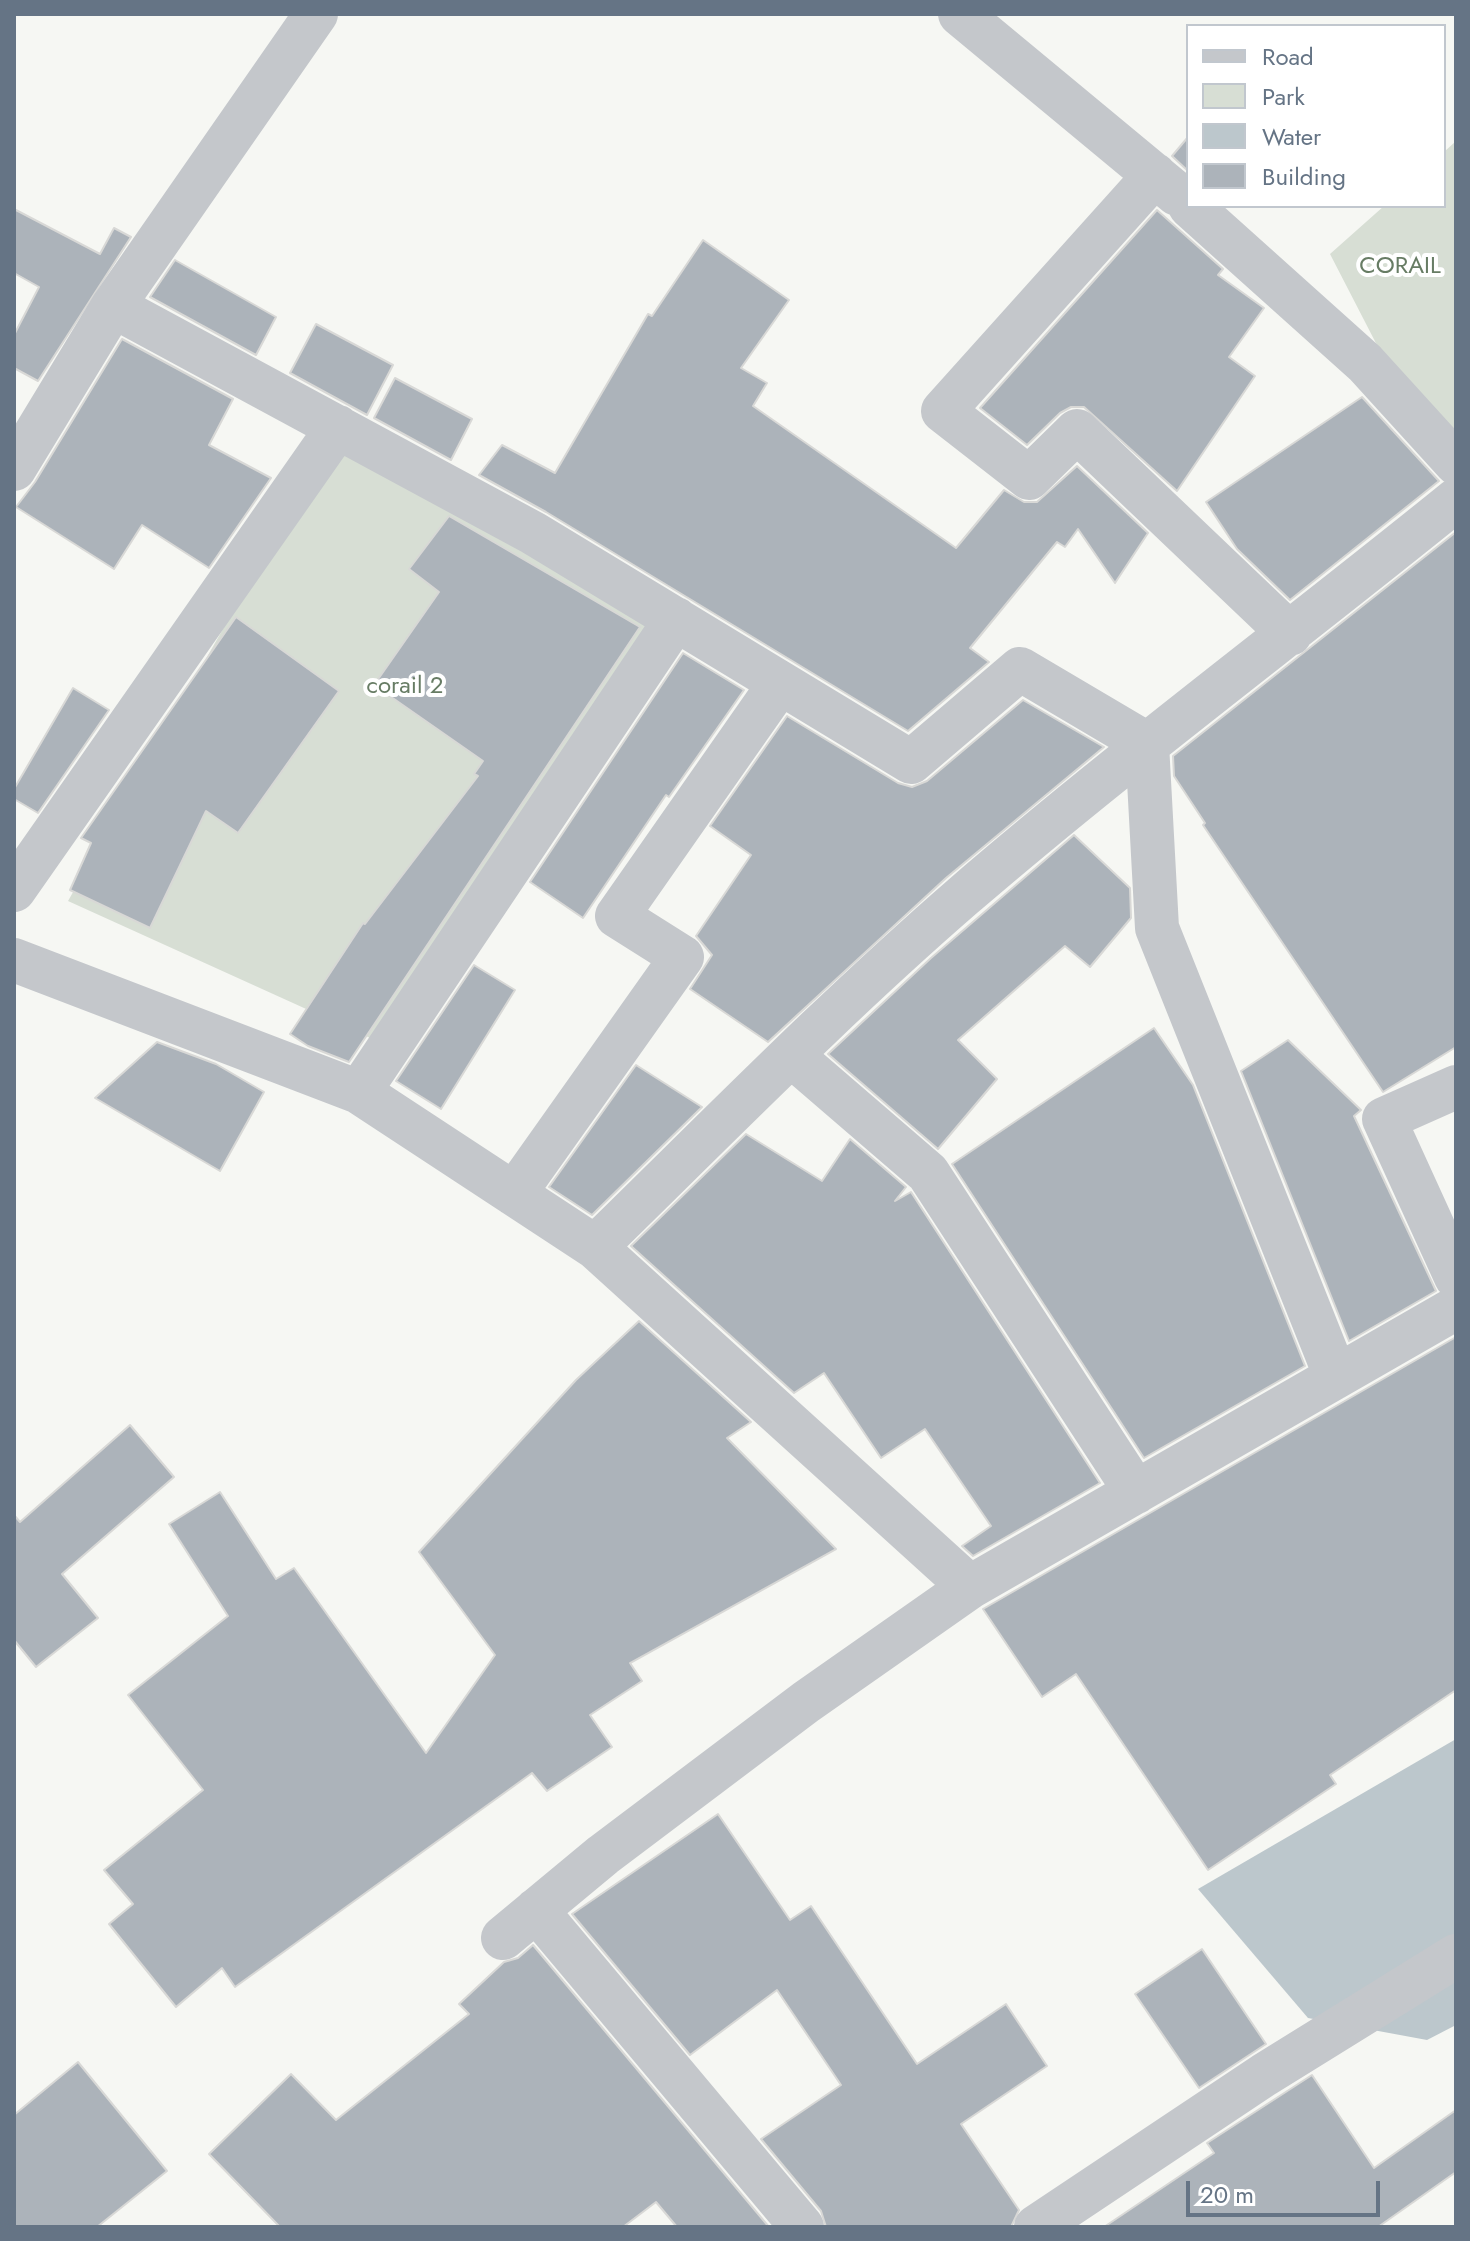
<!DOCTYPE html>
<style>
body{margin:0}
#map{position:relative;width:1470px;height:2241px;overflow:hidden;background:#f6f7f3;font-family:Jost,sans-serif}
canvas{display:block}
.frame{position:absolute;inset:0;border:16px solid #657485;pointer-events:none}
.legend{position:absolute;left:1186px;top:24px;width:260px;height:184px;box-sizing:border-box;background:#fff;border:2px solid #c1c7ce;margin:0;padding:10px 14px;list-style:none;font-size:24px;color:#657485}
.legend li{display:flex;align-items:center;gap:16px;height:40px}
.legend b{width:40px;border:2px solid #c1c7ce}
.scale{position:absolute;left:1186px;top:2181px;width:194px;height:36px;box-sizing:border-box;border:4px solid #657485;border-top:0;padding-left:10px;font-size:24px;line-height:28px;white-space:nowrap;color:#657485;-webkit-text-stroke:6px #fff;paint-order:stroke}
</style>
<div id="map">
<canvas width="1470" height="2241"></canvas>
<div class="frame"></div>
<ul class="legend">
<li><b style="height:10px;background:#c4c7cb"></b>Road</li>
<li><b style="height:22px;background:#d7ded4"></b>Park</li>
<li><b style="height:22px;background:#bcc7cc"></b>Water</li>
<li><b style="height:22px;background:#acb3ba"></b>Building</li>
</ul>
<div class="scale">20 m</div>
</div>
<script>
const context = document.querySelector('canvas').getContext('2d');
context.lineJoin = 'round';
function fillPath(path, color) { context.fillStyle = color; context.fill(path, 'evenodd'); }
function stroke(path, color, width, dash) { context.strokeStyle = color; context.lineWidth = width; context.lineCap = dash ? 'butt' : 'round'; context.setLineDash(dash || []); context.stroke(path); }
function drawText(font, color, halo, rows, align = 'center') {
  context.font = font + ' Jost,sans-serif'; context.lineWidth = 8; context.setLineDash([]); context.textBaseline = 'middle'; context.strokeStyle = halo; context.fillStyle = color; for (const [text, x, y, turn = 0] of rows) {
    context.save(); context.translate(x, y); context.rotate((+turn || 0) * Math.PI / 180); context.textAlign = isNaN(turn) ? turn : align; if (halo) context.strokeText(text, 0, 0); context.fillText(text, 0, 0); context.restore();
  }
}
const green = new Path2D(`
 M 1456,141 L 1456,444 L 1414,417 L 1330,254 L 1384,206 L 1444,206 L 1444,152 Z
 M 338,427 L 676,619 L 390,1047 L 68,901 Z`);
const water = new Path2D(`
 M 1456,1739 L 1456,2025 L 1427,2040 L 1308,2018 L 1198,1889 Z`);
const building = new Path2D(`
 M 1188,137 L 1188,171 L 1172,156 Z
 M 14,209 L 100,254 L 114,228 L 131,237 L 38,381 L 14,368 L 14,335 L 39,287 L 14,273 Z
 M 1157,210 L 1223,269 L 1218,275 L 1264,308 L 1229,357 L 1255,376 L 1177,491 L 1084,407 L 1071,407 L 1060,413 L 1027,445 L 980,408 Z
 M 703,240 L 789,300 L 741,368 L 767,383 L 753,406 L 956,548 L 1004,490 L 1024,502 L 1037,502 L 1077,466 L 1148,533 L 1115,583 L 1078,529 L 1065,547 L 1057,542 L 970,648 L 989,662 L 908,731 L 546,512 L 479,475 L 502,445 L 555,473 L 648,314 L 652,316 Z
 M 175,260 L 276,317 L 256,355 L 150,297 Z
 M 316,324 L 393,365 L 367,415 L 290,373 Z
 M 122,339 L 233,399 L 209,445 L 271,478 L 209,568 L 142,525 L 114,569 L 16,507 L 35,482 Z
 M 395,378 L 472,419 L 451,460 L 374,418 Z
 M 1362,397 L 1439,481 L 1290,600 L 1237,549 L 1206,502 Z
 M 449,516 L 640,627 L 349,1062 L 308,1046 L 290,1034 L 363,923 L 365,924 L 478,776 L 474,774 L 483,761 L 374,685 L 439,592 L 409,569 Z
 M 1456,532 L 1456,1047 L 1383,1092 L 1203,825 L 1205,823 L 1174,776 L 1173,756 Z
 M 236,617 L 339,691 L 238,833 L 206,811 L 150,928 L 70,890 L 91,843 L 81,838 Z
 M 683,653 L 744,690 L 669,797 L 666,795 L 583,918 L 530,882 Z
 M 73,688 L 109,710 L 38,813 L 14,799 L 14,789 Z
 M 1023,700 L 1104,747 L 946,878 L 768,1042 L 690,989 L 712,955 L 696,936 L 751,855 L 710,826 L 787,716 L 898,783 L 912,787 L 927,781 Z
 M 1074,835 L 1130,888 L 1131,918 L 1090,967 L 1065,946 L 958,1040 L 997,1079 L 938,1149 L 828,1054 L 931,958 Z
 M 474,965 L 515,990 L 441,1109 L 396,1081 Z
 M 1154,1028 L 1193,1085 L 1305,1366 L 1144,1458 L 952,1164 Z
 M 1288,1040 L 1361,1110 L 1354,1116 L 1436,1291 L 1349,1341 L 1241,1071 Z
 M 157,1042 L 216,1064 L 264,1092 L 220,1171 L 95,1098 Z
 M 636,1065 L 702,1107 L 592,1215 L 549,1187 Z
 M 746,1134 L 822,1181 L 850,1139 L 906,1187 L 895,1201 L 911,1192 L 1100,1483 L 973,1556 L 962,1546 L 991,1526 L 925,1429 L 881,1458 L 824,1373 L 794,1393 L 631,1246 Z
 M 639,1321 L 751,1422 L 727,1438 L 836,1549 L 630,1663 L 642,1681 L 590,1715 L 612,1747 L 547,1791 L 532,1773 L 235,1987 L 222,1968 L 176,2007 L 109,1924 L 133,1904 L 104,1870 L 203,1790 L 128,1695 L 228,1616 L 169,1524 L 220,1492 L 276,1579 L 294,1568 L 426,1753 L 495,1655 L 419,1552 L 576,1380 Z
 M 1456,1337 L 1456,1690 L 1330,1775 L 1336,1784 L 1208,1870 L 1076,1674 L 1042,1697 L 983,1609 Z
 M 130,1425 L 174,1477 L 62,1574 L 98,1618 L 36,1667 L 14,1640 L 14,1515 L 20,1522 Z
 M 718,1814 L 790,1920 L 811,1906 L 917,2064 L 1006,2004 L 1047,2066 L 961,2124 L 1019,2210 L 1011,2227 L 826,2227 L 821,2211 L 761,2139 L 841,2085 L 777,1990 L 690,2055 L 572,1914 Z
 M 533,1945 L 769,2227 L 677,2227 L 656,2202 L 623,2227 L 280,2227 L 209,2154 L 291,2074 L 336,2120 L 469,2014 L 459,2004 L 504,1962 L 518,1958 Z
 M 1202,1949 L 1266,2044 L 1199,2088 L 1135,1994 Z
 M 78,2062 L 167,2171 L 97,2227 L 14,2227 L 14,2115 Z
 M 1312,2075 L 1374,2168 L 1456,2110 L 1456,2172 L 1378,2227 L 1104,2227 L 1214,2153 L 1207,2143 Z`);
const minor = new Path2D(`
 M 316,14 L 113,306 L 533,533 L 911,762 L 1020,669 L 1147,744 L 1157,928 L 1336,1377
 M 960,14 L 1177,194
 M 1155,175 L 943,411 L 1029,478 L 1077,431 L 1290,634
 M 1190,206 L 1365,363 L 1456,463
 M 14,469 L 113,306
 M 14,890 L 338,427
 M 14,960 L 359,1092
 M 791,1055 L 928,1173 L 1136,1492
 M 1456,1087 L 1384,1119 L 1456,1277
 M 514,1194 L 682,957 L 617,916 L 780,683
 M 595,1247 L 359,1092 L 676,619
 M 970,1587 L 595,1247 C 716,1129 834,1008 962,897 C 1122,759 1292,633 1456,500
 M 536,1910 L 802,2227
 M 503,1938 L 603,1855 L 806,1702 L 970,1587 L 1456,1308
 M 1036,2227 L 1264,2075 L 1456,1956`);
const parkNames = [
 ["CORAIL",1400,267],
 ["corail 2",405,687]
];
fillPath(green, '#d7ded4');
fillPath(water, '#bcc7cc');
fillPath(building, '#acb3ba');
stroke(building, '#d8d8d6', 2);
stroke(minor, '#c4c7cb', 44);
drawText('24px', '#677c64', '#fff', parkNames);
</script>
